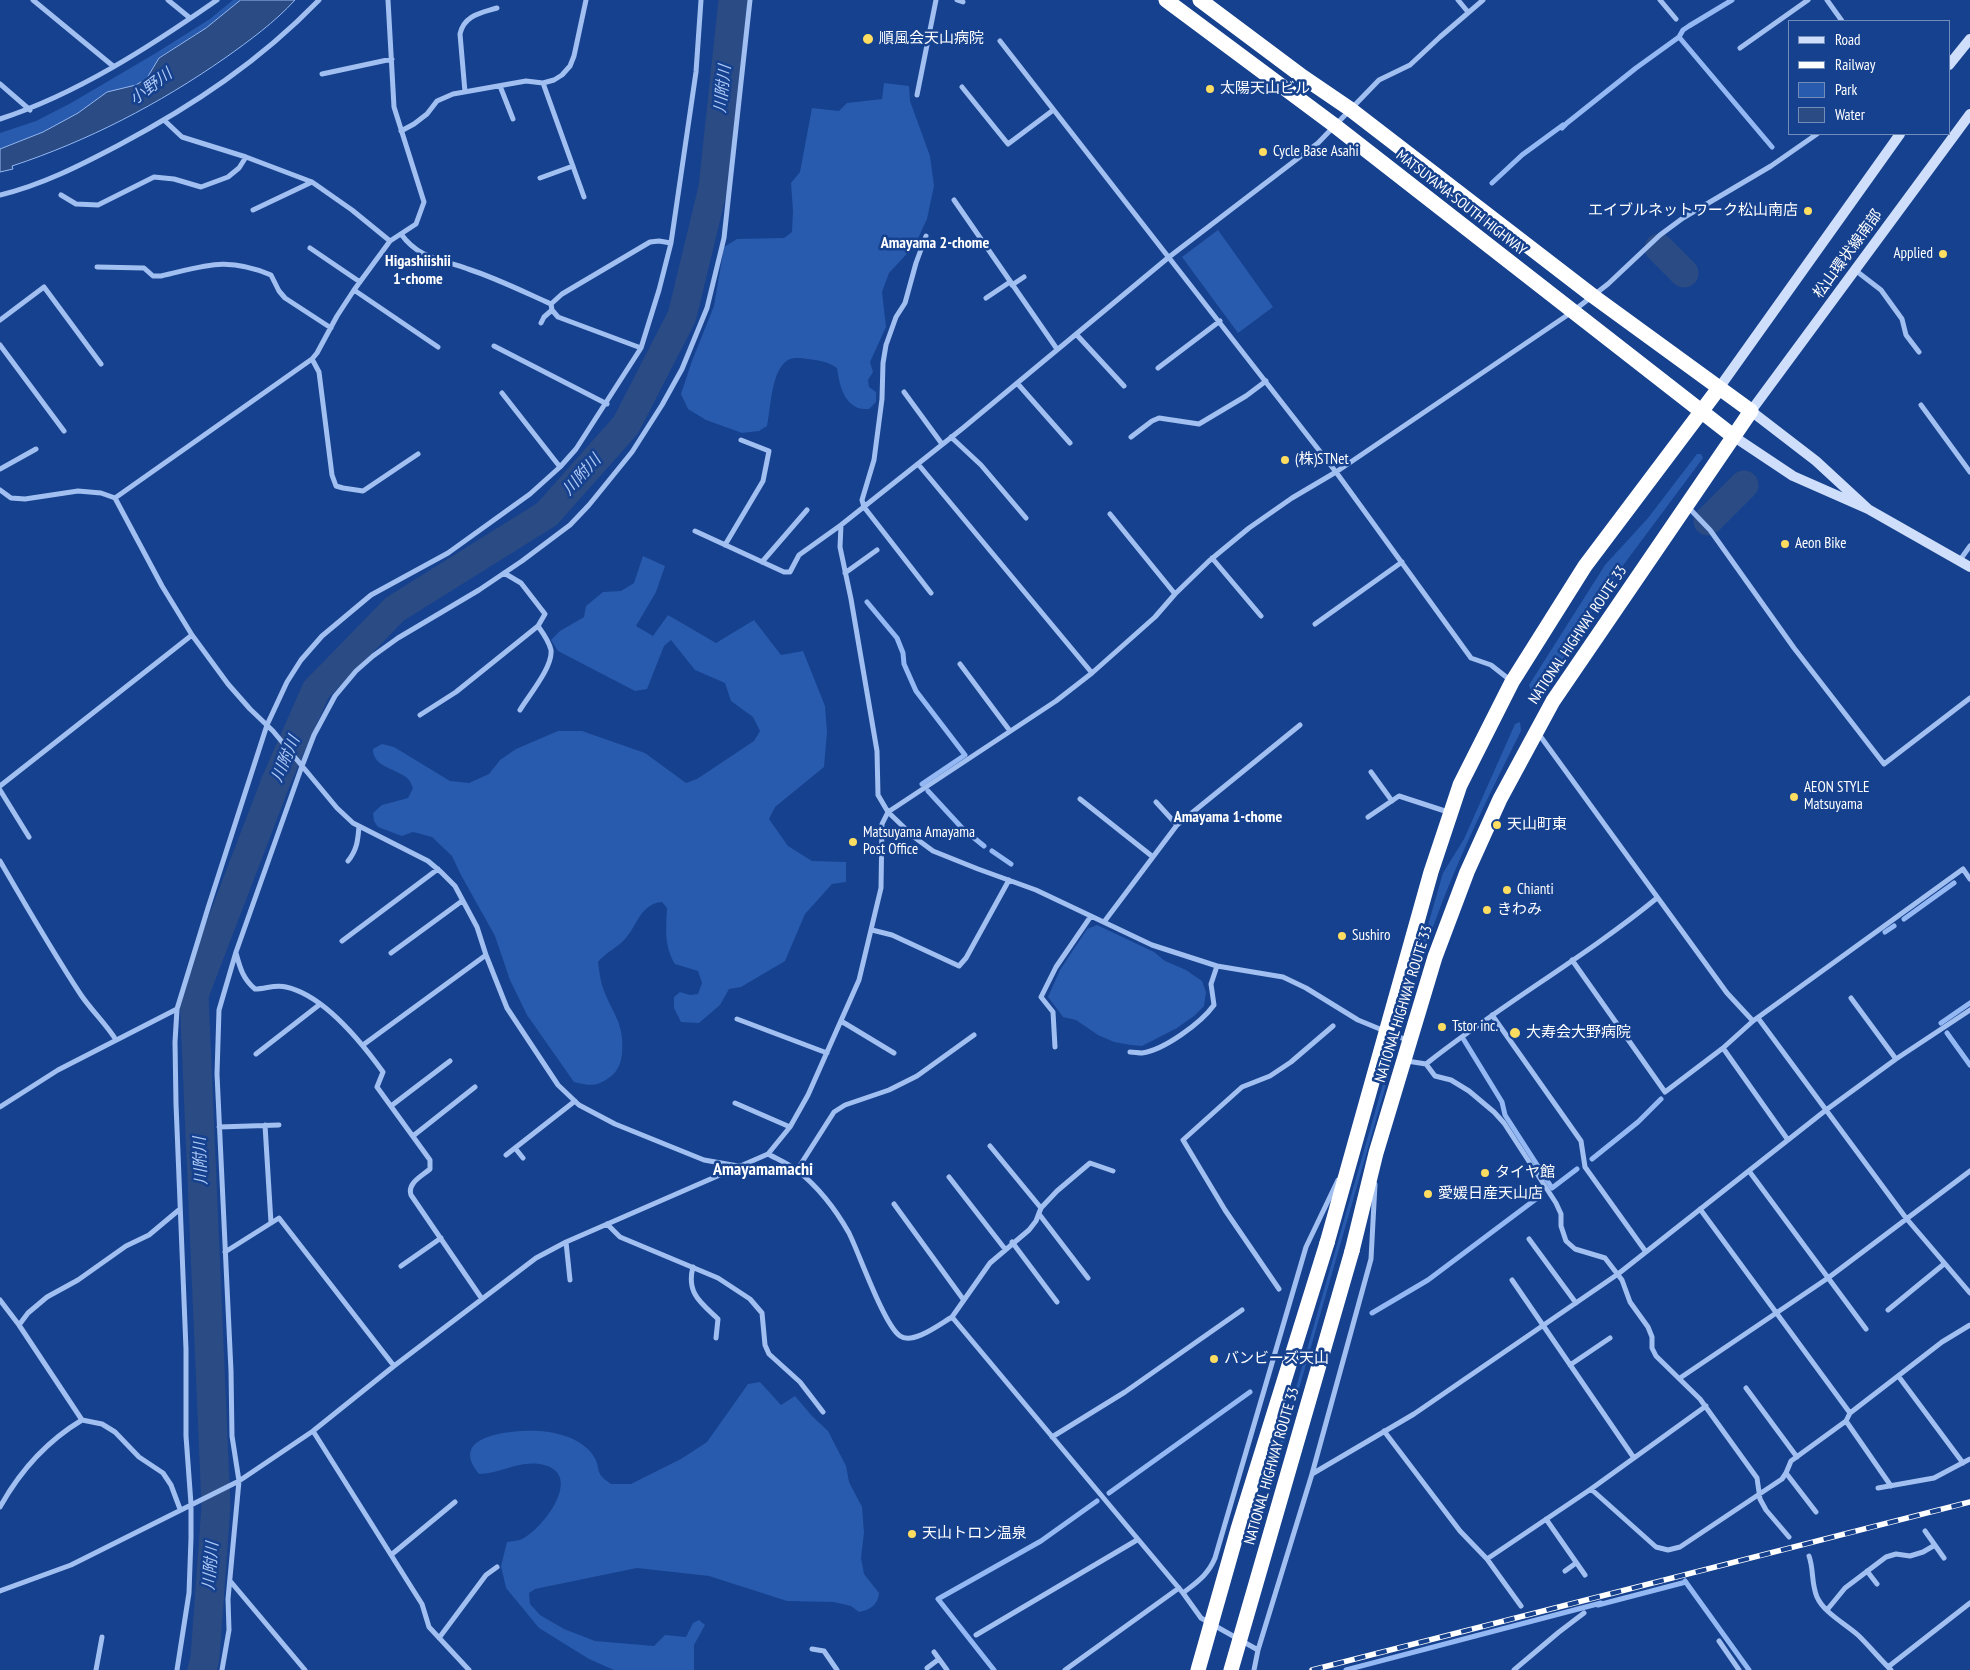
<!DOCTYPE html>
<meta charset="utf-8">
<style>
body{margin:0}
#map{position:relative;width:1970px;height:1670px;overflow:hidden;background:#16418e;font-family:"PT Sans Narrow",sans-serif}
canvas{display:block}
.legend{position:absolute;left:1788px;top:20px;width:162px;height:115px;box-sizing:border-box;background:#16418e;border:1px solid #738dbb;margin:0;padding:6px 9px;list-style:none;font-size:15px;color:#fff}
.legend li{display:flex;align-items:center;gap:10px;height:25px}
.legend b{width:25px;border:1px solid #738dbb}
</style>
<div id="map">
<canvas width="1970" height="1670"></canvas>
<ul class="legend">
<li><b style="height:6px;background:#cfdffb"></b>Road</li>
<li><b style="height:6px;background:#fff"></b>Railway</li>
<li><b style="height:14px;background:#285aad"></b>Park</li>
<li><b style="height:14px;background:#2b4b84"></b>Water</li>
</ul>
</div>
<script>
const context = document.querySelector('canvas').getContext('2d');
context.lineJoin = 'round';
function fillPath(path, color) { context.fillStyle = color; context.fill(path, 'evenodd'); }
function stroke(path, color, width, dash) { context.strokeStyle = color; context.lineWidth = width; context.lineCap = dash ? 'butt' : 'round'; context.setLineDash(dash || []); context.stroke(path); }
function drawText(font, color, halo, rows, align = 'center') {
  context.font = font + ' "PT Sans Narrow","Noto Sans JP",sans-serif'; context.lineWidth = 5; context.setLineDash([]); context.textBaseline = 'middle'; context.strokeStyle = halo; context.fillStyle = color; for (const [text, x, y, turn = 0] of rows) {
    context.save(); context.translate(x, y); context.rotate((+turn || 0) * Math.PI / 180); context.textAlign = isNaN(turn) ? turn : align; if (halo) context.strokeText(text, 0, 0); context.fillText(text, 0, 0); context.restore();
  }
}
const green = new Path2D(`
 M 233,0 L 241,0 L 206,28 L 159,57 L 147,78 L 136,85 L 107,92 L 78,113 L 43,132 L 0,149 L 0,133 L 36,121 L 71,103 L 156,53 L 210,19 Z
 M 884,83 L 909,86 L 910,101 L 930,156 L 934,186 L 927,219 L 915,245 L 889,273 L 882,292 L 886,327 L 870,362 L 873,372 L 868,380 L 869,387 L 876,392 L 876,402 L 869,409 C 865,409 859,409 856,407 C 842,400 839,381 837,368 C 829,362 818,360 808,359 C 802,358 793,357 788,360 C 771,370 771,408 767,426 L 759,431 L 742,433 L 706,420 L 688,409 L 681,394 L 692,361 L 714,306 L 724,247 L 737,239 L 784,238 L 792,232 L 793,211 L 791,183 L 800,172 L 812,108 L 839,111 L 847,103 L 882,99 Z
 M 1218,230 L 1273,307 L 1238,333 L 1182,257 Z
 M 1697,454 L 1701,454 L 1703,458 L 1610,583 L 1542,693 L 1536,694 L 1532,693 L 1529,685 L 1605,565 L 1648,518 Z
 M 643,556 L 665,566 L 656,592 L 636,626 L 653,636 L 668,615 L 716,643 L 754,620 L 781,655 L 803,651 L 825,706 L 827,732 L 824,767 L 775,807 L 769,819 L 788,846 L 812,861 L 846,862 L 846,882 L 832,884 L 805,914 L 785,961 L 741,987 L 729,989 L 720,1005 L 699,1023 L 681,1022 L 674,1008 L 674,997 L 680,992 L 690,995 L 698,994 L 702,983 L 698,971 L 675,964 C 664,946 666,929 667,908 L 662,902 C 640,904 638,925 625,939 C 617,948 606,952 598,962 C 599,970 600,978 602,985 C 611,1013 625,1021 622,1054 C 621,1063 618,1071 610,1077 C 596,1087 591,1086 574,1082 L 527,1015 L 510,980 L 495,936 L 461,875 L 452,856 L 432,837 L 413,832 L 402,836 L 378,827 L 374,821 L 373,813 L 382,805 L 408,798 L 413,788 C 412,786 411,783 409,780 C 400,769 372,768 373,749 L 382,744 L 394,747 L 450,781 L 469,783 L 489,774 L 500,760 L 516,749 L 558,731 L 582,731 L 645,753 L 686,783 L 697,779 L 754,741 L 760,731 L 753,717 L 731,701 L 725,683 L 695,670 L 671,640 L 664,646 L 647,689 L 635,691 L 558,651 L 551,640 L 560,631 L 584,617 L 586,606 L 603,592 L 621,591 L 634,583 Z
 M 1520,722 L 1521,731 C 1484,805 1448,878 1423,957 L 1419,956 L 1443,873 L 1464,839 L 1515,724 Z
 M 1097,925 L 1154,952 L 1165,961 L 1186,970 L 1202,981 L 1206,992 L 1204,1006 L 1194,1016 L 1177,1028 L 1142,1046 L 1131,1045 L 1114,1042 L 1098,1035 L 1076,1020 L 1063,1017 L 1048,997 L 1060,970 L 1087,929 Z
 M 1383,1084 L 1386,1085 L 1276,1469 L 1273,1468 Z
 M 760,1382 L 781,1405 L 795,1396 L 812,1416 L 828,1431 L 846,1466 L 849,1482 L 862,1507 L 864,1533 L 861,1558 L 864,1574 L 879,1593 C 878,1605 870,1610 859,1612 L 851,1606 L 834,1602 L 787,1601 L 709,1576 L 637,1568 L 535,1589 L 529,1593 L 530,1604 L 540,1615 L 564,1629 L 595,1641 L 654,1646 L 665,1635 L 686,1637 L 693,1623 L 699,1620 L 705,1625 L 694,1645 L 694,1670 L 614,1670 L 589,1659 L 539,1628 L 506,1588 L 501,1566 L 507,1542 C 511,1541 518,1541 522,1539 C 543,1529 584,1475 544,1465 C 519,1459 502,1474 479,1474 C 446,1434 515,1430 539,1431 C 549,1431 564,1435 573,1439 C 583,1444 593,1451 597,1463 C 598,1466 598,1471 600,1474 C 602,1478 607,1481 611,1484 L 631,1484 L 681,1459 L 707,1442 L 748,1384 Z`);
const water = new Path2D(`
 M 241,0 L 295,0 C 275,22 249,41 225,58 C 159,104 88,141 12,166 L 13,169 L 0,172 L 0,149 L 43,132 L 78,113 L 107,92 L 136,85 L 147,78 L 159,58 L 206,28 Z`);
const stream = new Path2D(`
 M 1679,37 L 1772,147
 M 1562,128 L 1567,123 L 1636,68 L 1679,37 L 1683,30 L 1689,26 L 1732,0
 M 1492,183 L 1522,155 L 1563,125
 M 867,602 L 897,638 L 903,653 L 904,664 L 916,691 L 965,755 L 922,784
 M 928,791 L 963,829 L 984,846
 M 992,851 L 1011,864
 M 1904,919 L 1954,883
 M 1885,932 L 1894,926
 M 1941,1023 L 1970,1003
 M 1947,1033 L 1970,1065
 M 1464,1040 L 1502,1102 L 1505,1115 L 1552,1188 L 1577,1169
 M 1592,1159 L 1638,1122 L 1661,1099
 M 1372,1313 L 1428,1280 L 1540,1196
 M 1109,1493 L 1250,1392
 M 1685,1581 L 1749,1670
 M 1598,1605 L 1686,1582
 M 994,1670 L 938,1599 L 1041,1541 L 1097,1501
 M 1346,1670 L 1601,1603`);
const river = new Path2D(`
 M 1659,248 L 1684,273
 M 1708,521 L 1744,485
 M 202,1670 L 205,1658 L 216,1506 L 194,995 L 276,781 L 316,690 L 395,609 L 547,514 L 626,425 L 682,316 L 713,188 L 733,0`);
const street = new Path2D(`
 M 33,0 L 113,66
 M 168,0 L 190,18
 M 957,0 L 963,2
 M 1458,0 L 1468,12
 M 1660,0 L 1676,19
 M 1827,0 L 1842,21
 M 1000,41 L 1336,472 L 1471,658 L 1491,665 L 1510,680
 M 1740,48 L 1808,0
 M 322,74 L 392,59
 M 543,83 L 584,197
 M 0,84 L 30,110
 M 500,86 L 513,119
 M 962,87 L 1008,144 L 1052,111
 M 465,92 L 460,34 C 464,15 481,13 497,8
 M 917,95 L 936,0
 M 0,119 C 77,94 151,46 217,0
 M 165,121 L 182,137 L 246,157 L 312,182 L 352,210 L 390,241
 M 401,131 L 414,124 L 427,114 L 437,101 L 453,94 L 526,81 L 543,83 L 554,80 L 562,75 L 570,66 L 574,56 L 586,0
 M 540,178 L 573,166
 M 0,195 C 42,185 81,165 119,145 C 194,105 260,61 319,0
 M 61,195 L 76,204 L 98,205 L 154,177 L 174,179 L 201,187 L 228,177 L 239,168 L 246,157
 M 954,200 L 1057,349
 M 253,210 L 312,182
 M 401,234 C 419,259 441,259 468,269 C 496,278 524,292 551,304 L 562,294 L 650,242 L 659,241 L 671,243
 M 926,236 L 916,263 L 905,303 L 896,317 L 886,345 L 883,363 L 882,399 L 874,460 L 862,500 L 864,507 L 931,593
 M 310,248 L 360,282
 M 97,267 L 144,268 L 153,276 L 161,276 C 205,266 226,256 271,275 L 279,291 L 285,298 L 331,328
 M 1855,270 L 1881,290 L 1902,319 L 1906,335 L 1919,352
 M 1012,285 L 1024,277
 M 354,290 L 438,347
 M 986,298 L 1010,282
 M 551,304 L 552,310 L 558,317 L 641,348
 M 0,320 L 44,287 L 101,364
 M 541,323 L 544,317 L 552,310
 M 1076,334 L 1124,386
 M 0,345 L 64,431
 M 494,346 L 607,404
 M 312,359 L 319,372 L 332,475 L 336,486 L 343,488 L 363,491 L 418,454
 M 1158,368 L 1220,321
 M 1017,383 L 1070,443
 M 904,392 L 942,444
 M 502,393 L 560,467
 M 1921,405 L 1970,472
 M 951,437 L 981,465 L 1026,518
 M 1131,437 L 1152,421 L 1159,418 L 1199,424 L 1246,396 L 1266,381
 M 918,464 L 1092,673
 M 0,469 L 36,449
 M 0,490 L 11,498 L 25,499 L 78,491 L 101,493 L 115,498 L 162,586 L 192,635 L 228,684 L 250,709 L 273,731 L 337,808 L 353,823 L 428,861 L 441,872 L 455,886 L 477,927 L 486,955 L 507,1008 L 558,1085 L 579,1105 L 615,1124 L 704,1160 L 738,1166
 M 115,498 L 312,359 L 317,353 L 337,316 L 354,290 L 390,241 L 416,224 L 424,202 L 394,107 L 388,0
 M 1688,507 L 1710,530 L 1794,648 L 1884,764 L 1970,698
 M 1110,514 L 1175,594
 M 695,531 L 784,572 L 790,572 L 799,555 L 841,525
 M 725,545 L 763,481 L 769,451 L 741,440
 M 1212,558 L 1261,616
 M 1960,560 L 1970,546
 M 762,562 L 807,510
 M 845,573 L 877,550
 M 1315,624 L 1402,562
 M 960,664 L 1010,731
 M 520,710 C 529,695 553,667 551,650 C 549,641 543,633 538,626
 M 420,715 L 456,692 L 538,626 L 545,614 L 521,583 L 504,573
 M 1538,733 L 1727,993 L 1753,1021 L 1963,869 L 1970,879
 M 1371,772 L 1392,801
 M 0,786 L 192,635
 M 0,790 L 29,837
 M 1080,799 L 1153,857
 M 1156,802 L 1177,825
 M 1368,817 L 1399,796 L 1448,812
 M 0,861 C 26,906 52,951 81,995 C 92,1011 106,1024 116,1040
 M 348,861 C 357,850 358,840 359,826
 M 1104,922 L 1177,825 L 1300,725
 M 872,930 L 892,935 L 959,966 L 966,958 L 1009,880
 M 342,941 L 438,869
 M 236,953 C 240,968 243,979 255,989 C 266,989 275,984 286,987 C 323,995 362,1043 383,1072 L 377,1087 L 430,1160 L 430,1169 C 422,1176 407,1183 411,1195 L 482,1299
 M 391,953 L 462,901
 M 1572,960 L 1665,1092 L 1723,1048 L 1753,1021
 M 1851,998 L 1896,1059
 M 1492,1015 L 1581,1141 L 1585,1167 L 1646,1252
 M 1758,1018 L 1906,1218 L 1970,1293
 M 737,1019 L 827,1053
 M 841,1021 L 894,1053
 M 1409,1041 L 1358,1020 L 1306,988 L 1283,977 L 1217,966 L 1152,945 L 1036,890 L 978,869 L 933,851 L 914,837 L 888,812 L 878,795 L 877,751 L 851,599 L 840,547 L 841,525 L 963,428 L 1169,257 L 1318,143 L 1379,80 L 1410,65 L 1440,37 L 1483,0
 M 363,1045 L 486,955
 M 1055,1047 L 1053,1012 L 1041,997 L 1056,967 L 1091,916
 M 1723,1048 L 1788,1140
 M 1130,1052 C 1134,1052 1138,1053 1142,1053 C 1164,1050 1201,1023 1214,1005 L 1211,984 L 1217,966
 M 256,1054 L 319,1005
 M 1407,1061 L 1426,1064 L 1435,1076 L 1451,1080 L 1469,1091 L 1494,1112 L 1504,1123 L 1556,1203 L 1561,1214 L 1561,1226 L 1566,1241 L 1575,1249 L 1605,1258 L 1622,1280 L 1630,1302 L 1648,1327 L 1652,1337 L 1652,1348 L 1656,1356 L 1700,1399 L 1757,1478 L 1760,1499 L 1766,1510 L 1789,1537
 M 1426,1064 C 1500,1005 1584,958 1657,898
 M 735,1103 L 790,1127
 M 391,1106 L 450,1061
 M 0,1107 L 58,1070 L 177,1009
 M 265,1125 L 271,1223
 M 219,1127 L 279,1125
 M 413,1136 L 475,1087
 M 990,1146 L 1041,1208
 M 515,1148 L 523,1158
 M 768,1154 C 777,1159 789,1164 798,1171 C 818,1187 836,1210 849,1233 C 859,1253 884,1325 900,1336 C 913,1345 940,1324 952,1317 L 1183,1593
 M 506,1155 L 575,1101
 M 797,1170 L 834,1112 L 845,1105 L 889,1090 L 917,1076 L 974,1035
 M 1749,1171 L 1866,1329
 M 949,1177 L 1005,1249
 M 894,1204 L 963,1299
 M 1700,1209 L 1850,1413 L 1846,1421 L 1891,1486
 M 1039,1214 L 1088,1278
 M 607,1224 L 620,1237 L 718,1278 L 750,1299 L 762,1313 L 765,1345 L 769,1354 L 800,1382 L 823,1412
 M 1529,1239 L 1576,1303
 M 566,1242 L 570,1280
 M 1012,1242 L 1057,1302
 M 225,1252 L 279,1218 L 394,1366
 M 401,1266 L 441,1238
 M 693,1267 C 686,1293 701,1303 718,1319 L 716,1338
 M 1512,1280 L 1634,1458
 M 1279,1289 L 1225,1210 L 1183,1140 L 1242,1087 L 1270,1076 L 1291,1062 L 1333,1026
 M 0,1300 L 19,1325 L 82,1420
 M 1888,1310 L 1944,1264
 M 952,1317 L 990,1263 L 1029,1230 L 1036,1221 L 1041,1208 L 1057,1191 L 1090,1163 L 1113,1171
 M 19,1325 L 28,1313 L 47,1297 L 78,1280 L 126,1246 L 149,1235 L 180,1209
 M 1570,1365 L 1610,1338
 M 1899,1377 L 1963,1463
 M 1680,1378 L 1828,1278 L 1970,1171
 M 1746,1388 L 1797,1457
 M 1850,1413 L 1942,1342 L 1970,1325
 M 313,1431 L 415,1593 L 422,1604 L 429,1627 L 469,1670
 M 1384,1431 L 1460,1531 L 1487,1559 L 1521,1606
 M 1052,1437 L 1125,1392 L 1242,1310
 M 1786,1473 L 1816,1512
 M 1312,1474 L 1414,1414 L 1618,1274 L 1826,1110 L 1896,1059 L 1970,1010
 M 1878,1488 L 1934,1478 L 1970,1459
 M 1591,1489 L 1656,1547 L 1668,1550 L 1680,1547 L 1782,1479 L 1786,1473 L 1791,1461 L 1846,1421
 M 0,1507 C 20,1471 47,1441 82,1420 L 102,1424 L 115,1432 L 139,1457 L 163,1473 L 171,1485 L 180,1509
 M 1546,1519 L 1585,1575
 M 1925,1531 L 1944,1558
 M 391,1555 L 455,1502
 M 1809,1556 C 1814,1570 1811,1583 1817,1597 C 1824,1613 1846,1624 1859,1636 C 1870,1647 1880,1659 1891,1670
 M 1487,1559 L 1591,1489 L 1706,1406
 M 1565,1571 L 1576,1563
 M 1867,1571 L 1877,1584
 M 231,1582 L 305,1670
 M 0,1591 L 71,1565 L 239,1481 L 313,1431 L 394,1366 L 536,1258 L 566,1242 L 768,1154 L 790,1127 L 808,1095 L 859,980 L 881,888 L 882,824 L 888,812 L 1056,701 L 1092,673 L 1155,617 L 1175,594 L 1209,561 L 1249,528 L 1292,498 L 1336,472 L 1572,312 L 1608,284 L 1660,235 L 1683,218 L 1771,166 L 1817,134
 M 1827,1610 L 1845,1588 L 1886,1557 L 1896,1554 L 1910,1556 L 1923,1552 L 1935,1545
 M 976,1635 L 1137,1540
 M 439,1638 L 486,1575 L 497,1567
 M 1719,1641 L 1739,1670
 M 812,1649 L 824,1651 L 837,1670
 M 1258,1650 L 1201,1618 L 1183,1593 C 1197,1582 1208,1575 1215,1558 L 1306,1247 L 1338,1180
 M 934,1652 L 947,1670
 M 1888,1667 L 1970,1603
 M 927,1668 L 939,1659
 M 96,1670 L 102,1637
 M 177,1670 L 189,1593 L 191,1538 L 191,1504 L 186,1436 L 186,1349 L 176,1104 L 175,1042 L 177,1009 L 208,908 L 267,725 L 287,682 L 301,660 L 322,636 L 371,595 L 448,553 L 530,494 L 560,467 L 576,449 L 641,348 L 659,290 L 671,243 L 696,72 L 701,0
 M 222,1670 L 229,1630 L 228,1599 L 239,1481 L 232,1436 L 231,1371 L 217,1074 L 219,1010 L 236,952 L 302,766 L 314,735 L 335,696 L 356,671 L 373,656 L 398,638 L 479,590 L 522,561 L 570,525 L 589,505 L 632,452 L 662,405 L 682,369 L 707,308 L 724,238 L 750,0
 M 1065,1670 L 1179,1588
 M 1254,1670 L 1258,1650 L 1312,1474 L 1371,1259 L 1375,1184
 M 1514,1670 L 1559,1632 L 1584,1613`);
const secondary = new Path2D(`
 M 1949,65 L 1970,39
 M 1719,388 L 1900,134
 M 1733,436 L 1793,476 L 1868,509 L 1970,567
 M 1868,509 L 1816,461 L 1751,411 L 1970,114`);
const highway = new Path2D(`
 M 1166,0 L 1334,125 L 1733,436
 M 1200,0 L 1303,77 L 1350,109 L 1593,296 L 1751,411 L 1553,701 L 1500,799 L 1467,872 L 1435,957 L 1376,1153 L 1352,1251
 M 1327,1243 L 1431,872 L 1460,785 L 1512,682 L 1585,566 L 1719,388`);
const rail = new Path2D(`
 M 1312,1670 L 1970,1502`);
const highwayBridge = new Path2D(`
 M 1198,1670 L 1238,1529 L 1327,1243
 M 1231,1670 L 1352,1251`);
const markers = [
 [868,39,6,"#ffdd60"],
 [1210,89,5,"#ffdd60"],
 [1263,152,5,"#ffdd60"],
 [1808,211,5,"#ffdd60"],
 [1943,254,5,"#ffdd60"],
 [1285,460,5,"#ffdd60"],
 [1785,544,5,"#ffdd60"],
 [1794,797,5,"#ffdd60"],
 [1497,825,5,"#ffdd60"],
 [853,842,5,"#ffdd60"],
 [1507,890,5,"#ffdd60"],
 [1487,910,5,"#ffdd60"],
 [1342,936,5,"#ffdd60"],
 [1442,1027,5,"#ffdd60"],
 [1515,1033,6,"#ffdd60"],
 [1485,1173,5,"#ffdd60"],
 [1428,1194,5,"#ffdd60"],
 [1214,1359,5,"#ffdd60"],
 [912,1534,5,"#ffdd60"]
];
const poiNames = [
 ["順風会天山病院",879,39],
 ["太陽天山ビル",1220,89],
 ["Cycle Base Asahi",1273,152],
 ["エイブルネットワーク松山南店",1798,211,"right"],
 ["Applied",1933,254,"right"],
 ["(株)STNet",1295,460],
 ["Aeon Bike",1795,544],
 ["AEON STYLE",1804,788],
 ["Matsuyama",1804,805],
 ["天山町東",1507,825],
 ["Matsuyama Amayama",863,833],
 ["Post Office",863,850],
 ["Chianti",1517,890],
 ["きわみ",1497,910],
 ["Sushiro",1352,936],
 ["Tstor inc.",1452,1027],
 ["大寿会大野病院",1526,1033],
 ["タイヤ館",1495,1173],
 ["愛媛日産天山店",1438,1194],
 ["バンビーズ天山",1224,1359],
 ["天山トロン温泉",922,1534]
];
const streetNames = [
 ["MATSUYAMA-SOUTH HIGHWAY",1461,203,38],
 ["松山環状線南部",1848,254,-54],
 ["NATIONAL HIGHWAY ROUTE 33",1578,635,-56],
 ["NATIONAL HIGHWAY ROUTE 33",1404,1004,-73],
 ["NATIONAL HIGHWAY ROUTE 33",1272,1466,-74]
];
const waterNames = [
 ["小野川",151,87,-37],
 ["川附川",723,89,-84],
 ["川附川",582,475,-48],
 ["川附川",286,759,-67],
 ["川附川",201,1161,-92],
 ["川附川",211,1566,-85]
];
const neighbourhoodNames = [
 ["Amayama 2-chome",935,243],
 ["Higashiishii",418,261],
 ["1-chome",418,279],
 ["Amayama 1-chome",1228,817]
];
const quarterNames = [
 ["Amayamamachi",763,1170]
];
fillPath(green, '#285aad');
fillPath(water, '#2b4b84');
stroke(water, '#93b8f3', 1);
stroke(stream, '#93b8f3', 5);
stroke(river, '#2b4b84', 29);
stroke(street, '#a1bff0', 5);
stroke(secondary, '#cfdffb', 10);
stroke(highway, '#fff', 15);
stroke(rail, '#fff', 5.5);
stroke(rail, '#16418e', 4, [11]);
stroke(highwayBridge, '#fff', 15);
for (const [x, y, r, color] of markers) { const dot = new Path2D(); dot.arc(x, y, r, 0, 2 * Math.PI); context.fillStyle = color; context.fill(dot); stroke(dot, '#16418e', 2); }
drawText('15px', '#fff', '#16418e', poiNames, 'left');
drawText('15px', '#fff', '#16418e', streetNames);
drawText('italic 16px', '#adc9f7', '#16418e', waterNames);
drawText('bold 16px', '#fff', '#16418e', neighbourhoodNames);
drawText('bold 18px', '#fff', '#16418e', quarterNames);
</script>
